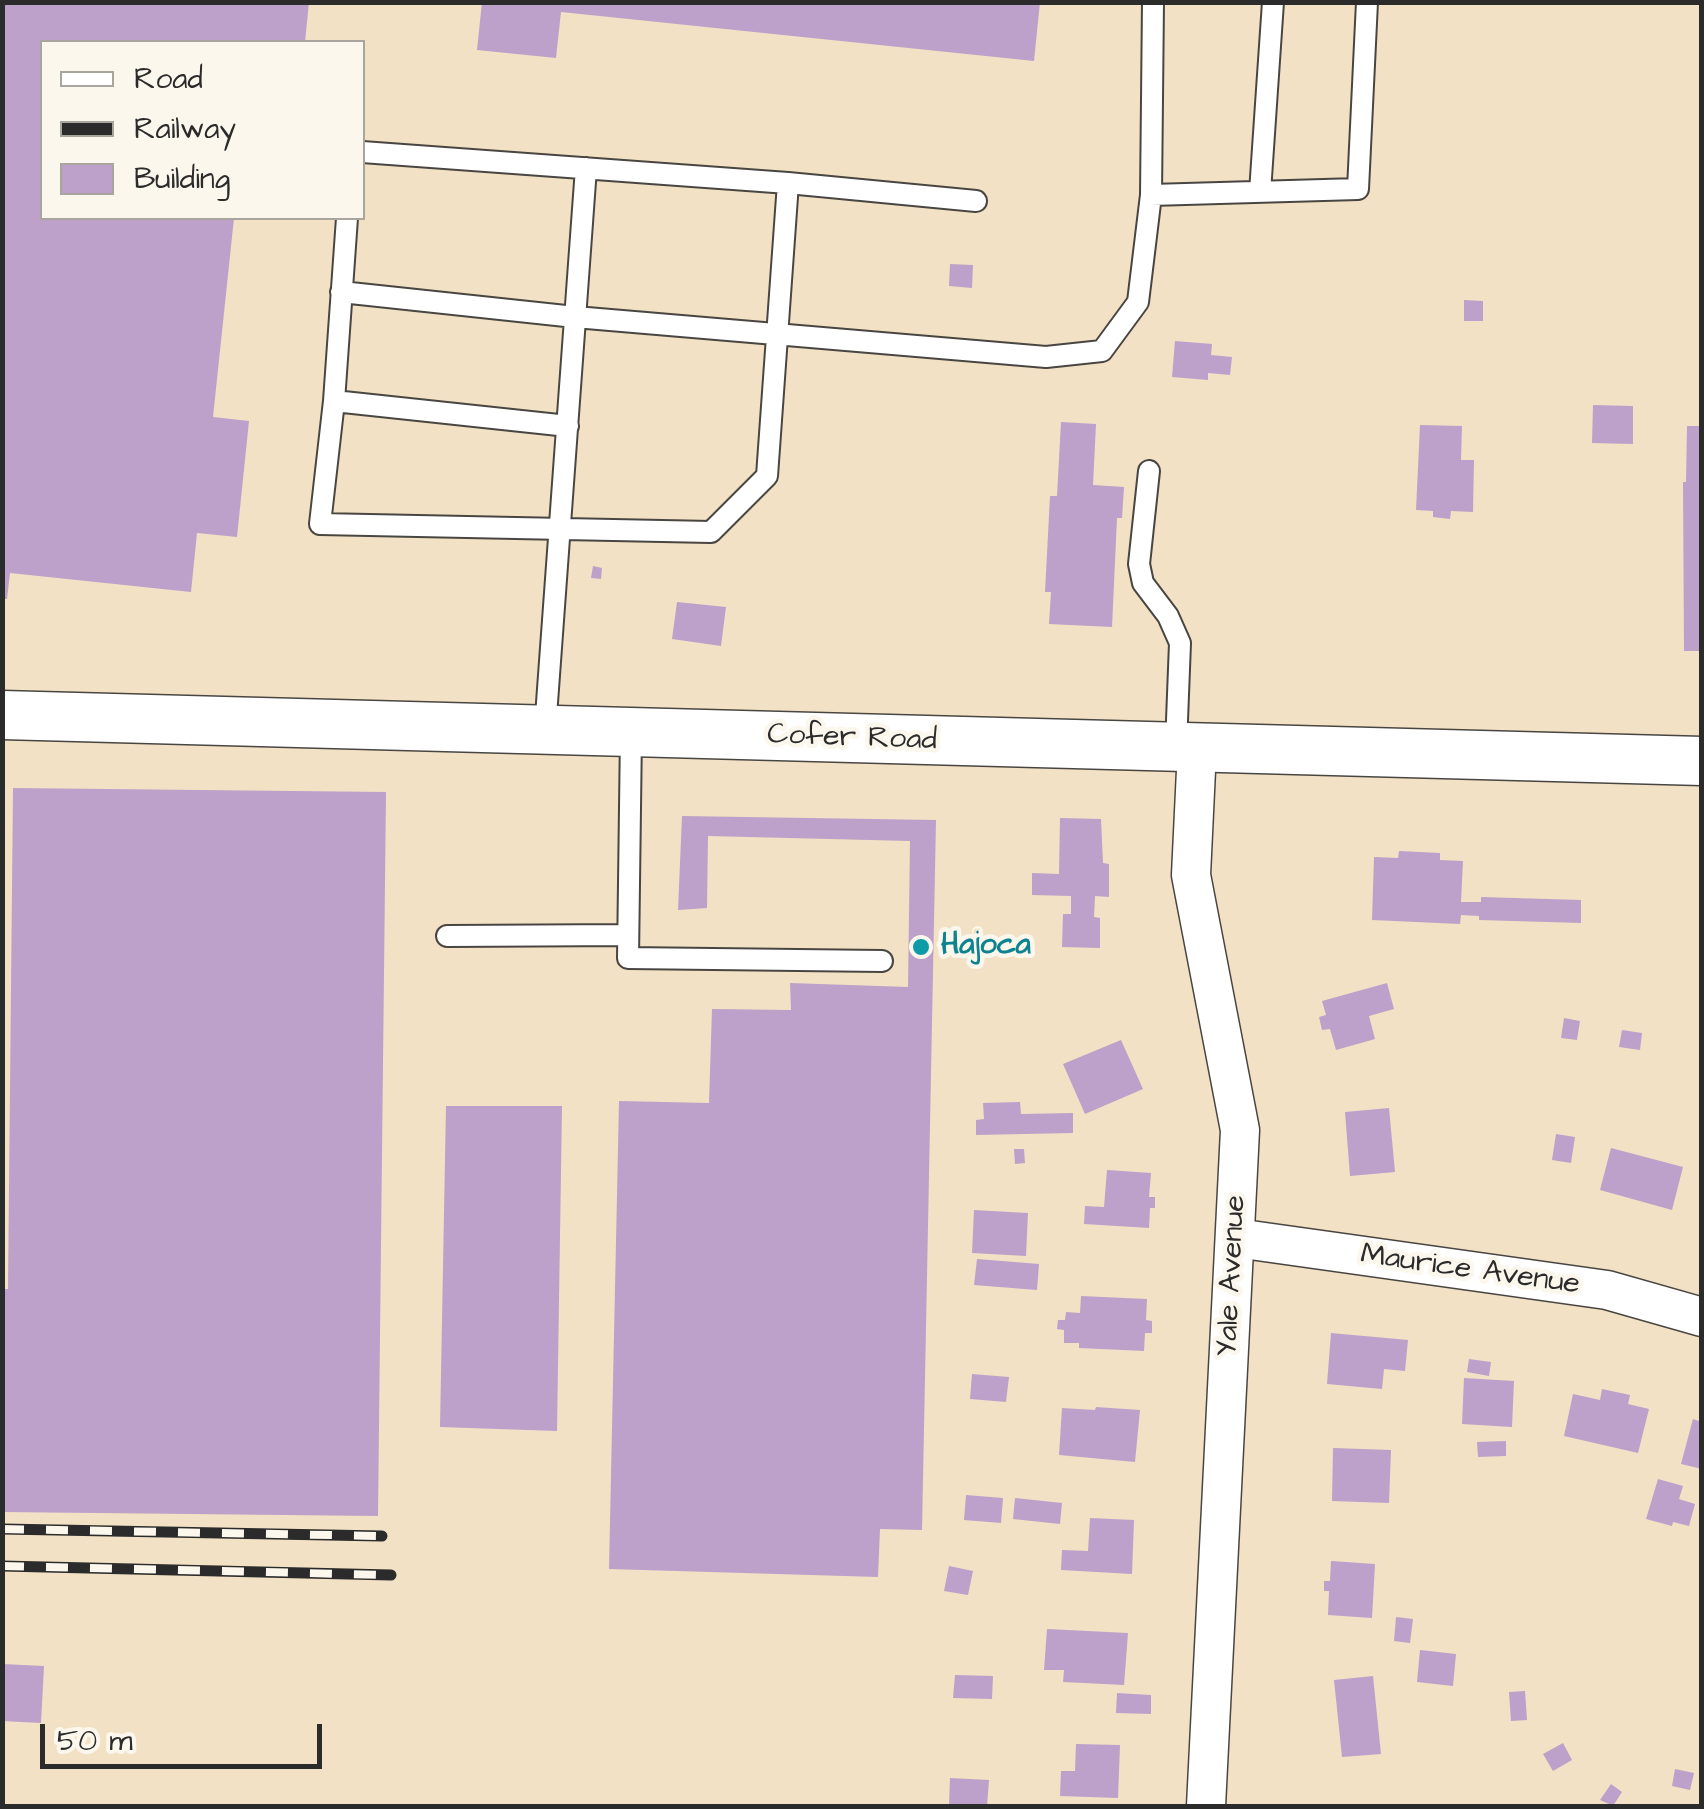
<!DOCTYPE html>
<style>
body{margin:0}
#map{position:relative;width:1704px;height:1809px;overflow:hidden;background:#f2e1c4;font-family:"Architects Daughter",sans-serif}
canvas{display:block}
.frame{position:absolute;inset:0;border:5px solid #2b2b2b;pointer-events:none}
.legend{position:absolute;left:40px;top:40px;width:325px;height:180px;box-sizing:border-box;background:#fbf7ec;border:2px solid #a8a59f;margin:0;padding:12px 18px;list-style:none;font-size:30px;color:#2b2b2b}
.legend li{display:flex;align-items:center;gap:20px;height:50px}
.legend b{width:50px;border:2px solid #a8a59f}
.scale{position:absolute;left:40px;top:1724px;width:282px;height:45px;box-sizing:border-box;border:5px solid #2b2b2b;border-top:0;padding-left:12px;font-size:30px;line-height:35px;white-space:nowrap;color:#2b2b2b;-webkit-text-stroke:8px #fbf7ec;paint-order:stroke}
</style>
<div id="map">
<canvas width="1704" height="1809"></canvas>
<div class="frame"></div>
<ul class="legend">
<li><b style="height:12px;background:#fff"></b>Road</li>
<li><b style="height:12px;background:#2b2b2b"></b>Railway</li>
<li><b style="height:28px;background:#bda1ca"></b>Building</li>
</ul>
<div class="scale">50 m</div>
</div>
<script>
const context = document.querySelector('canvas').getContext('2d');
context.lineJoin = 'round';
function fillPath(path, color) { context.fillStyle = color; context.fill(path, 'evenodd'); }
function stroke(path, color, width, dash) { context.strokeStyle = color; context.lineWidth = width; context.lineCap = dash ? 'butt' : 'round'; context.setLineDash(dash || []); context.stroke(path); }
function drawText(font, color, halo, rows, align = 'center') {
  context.font = font + ' "Architects Daughter",sans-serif'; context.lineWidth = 9; context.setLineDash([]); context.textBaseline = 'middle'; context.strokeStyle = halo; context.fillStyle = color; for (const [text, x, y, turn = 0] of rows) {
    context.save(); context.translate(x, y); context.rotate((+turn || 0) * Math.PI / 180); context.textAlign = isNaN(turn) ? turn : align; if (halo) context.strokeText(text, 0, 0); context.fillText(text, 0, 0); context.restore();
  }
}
const building = new Path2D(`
 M 2,2 L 309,2 L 305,42 L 42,42 L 42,218 L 234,218 L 213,417 L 249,421 L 237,537 L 197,533 L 191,592 L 10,573 L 7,599 L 2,599 Z
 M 482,2 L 1040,2 L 1034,61 L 561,12 L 556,58 L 477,50 Z
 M 950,264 L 973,265 L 972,288 L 949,286 Z
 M 1464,300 L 1483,301 L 1483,321 L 1464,321 Z
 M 1175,341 L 1212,344 L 1211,355 L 1232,357 L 1230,375 L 1208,373 L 1208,380 L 1172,377 Z
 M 1593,405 L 1633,406 L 1633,444 L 1592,443 Z
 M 1061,422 L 1096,424 L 1093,485 L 1124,487 L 1122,518 L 1117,518 L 1112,627 L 1049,624 L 1051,592 L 1045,592 L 1050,496 L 1057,496 Z
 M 1420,425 L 1462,426 L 1461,460 L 1474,460 L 1473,512 L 1451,511 L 1450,519 L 1433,517 L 1433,511 L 1416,510 Z
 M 1687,426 L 1702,426 L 1702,651 L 1684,651 L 1683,482 L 1686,482 Z
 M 593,566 L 602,568 L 601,579 L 591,578 Z
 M 677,602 L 726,607 L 721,646 L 672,639 Z
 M 13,788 L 386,792 L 378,1516 L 2,1512 L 2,1289 L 8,1289 Z
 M 682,816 L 936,820 L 922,1530 L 880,1529 L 878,1577 L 609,1569 L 619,1101 L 709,1103 L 712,1009 L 791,1010 L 790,983 L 908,987 L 910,841 L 708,836 L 707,908 L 678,910 Z
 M 1060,818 L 1101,819 L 1103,863 L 1109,864 L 1109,897 L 1095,896 L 1094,917 L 1100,918 L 1100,948 L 1062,947 L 1063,914 L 1071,914 L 1071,896 L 1032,895 L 1032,873 L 1059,874 Z
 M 1399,851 L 1440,853 L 1440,860 L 1463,861 L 1461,902 L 1481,902 L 1481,897 L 1581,900 L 1581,923 L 1479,920 L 1479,916 L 1461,915 L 1460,924 L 1372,920 L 1374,857 L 1398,858 Z
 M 1387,983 L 1394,1009 L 1369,1016 L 1375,1039 L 1336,1050 L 1330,1029 L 1322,1030 L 1319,1017 L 1326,1015 L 1322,1001 Z
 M 1564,1018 L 1580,1021 L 1577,1040 L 1561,1038 Z
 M 1622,1030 L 1642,1033 L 1640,1050 L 1619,1047 Z
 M 1121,1040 L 1143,1089 L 1085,1114 L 1063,1064 Z
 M 1020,1102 L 1021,1114 L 1073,1113 L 1073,1133 L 976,1135 L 976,1120 L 984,1119 L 983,1103 Z
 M 446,1106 L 562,1106 L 557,1431 L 440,1427 Z
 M 1389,1108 L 1395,1172 L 1350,1176 L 1345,1112 Z
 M 1556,1134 L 1575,1137 L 1571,1163 L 1552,1160 Z
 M 1611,1148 L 1683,1167 L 1672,1210 L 1600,1190 Z
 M 1014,1149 L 1024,1149 L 1025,1163 L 1015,1164 Z
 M 1107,1170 L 1151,1173 L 1149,1197 L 1155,1197 L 1155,1208 L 1150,1208 L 1149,1228 L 1084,1224 L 1085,1206 L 1104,1207 Z
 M 974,1210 L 1028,1213 L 1026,1256 L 972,1253 Z
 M 977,1259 L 1039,1264 L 1037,1290 L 974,1285 Z
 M 1081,1296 L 1147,1299 L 1146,1320 L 1152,1321 L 1152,1333 L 1145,1333 L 1144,1351 L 1079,1348 L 1079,1343 L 1064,1343 L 1064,1330 L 1057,1329 L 1058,1320 L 1065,1320 L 1066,1312 L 1080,1313 Z
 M 1331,1333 L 1408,1340 L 1405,1371 L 1384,1369 L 1382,1389 L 1327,1384 Z
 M 1469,1359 L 1491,1362 L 1489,1376 L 1467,1372 Z
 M 972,1374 L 1009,1377 L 1006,1402 L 970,1399 Z
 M 1464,1378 L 1514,1381 L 1512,1427 L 1462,1424 Z
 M 1602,1389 L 1630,1395 L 1628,1404 L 1649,1409 L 1638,1453 L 1564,1436 L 1573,1394 L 1600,1400 Z
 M 1096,1407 L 1140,1410 L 1135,1462 L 1059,1455 L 1062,1408 L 1095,1410 Z
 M 1693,1419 L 1702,1422 L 1702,1469 L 1681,1464 Z
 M 1506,1441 L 1506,1456 L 1478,1457 L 1477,1442 Z
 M 1333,1448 L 1391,1450 L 1389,1503 L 1332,1501 Z
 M 1658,1479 L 1683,1486 L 1679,1499 L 1695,1504 L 1689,1526 L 1673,1522 L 1672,1526 L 1646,1519 Z
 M 966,1495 L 1003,1498 L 1001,1523 L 964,1520 Z
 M 1015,1498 L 1062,1503 L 1060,1524 L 1013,1519 Z
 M 1090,1518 L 1134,1520 L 1132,1574 L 1061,1570 L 1062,1550 L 1088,1551 Z
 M 1331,1561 L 1375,1564 L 1372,1618 L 1328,1615 L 1329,1591 L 1324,1591 L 1324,1581 L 1330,1581 Z
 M 949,1566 L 973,1571 L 968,1595 L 944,1591 Z
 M 1396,1617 L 1413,1619 L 1410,1643 L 1394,1641 Z
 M 1047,1629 L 1128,1633 L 1124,1685 L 1063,1682 L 1064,1670 L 1044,1670 Z
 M 1420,1650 L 1456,1654 L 1453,1686 L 1417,1682 Z
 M 2,1664 L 44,1666 L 41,1723 L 2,1721 Z
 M 955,1675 L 993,1676 L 992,1699 L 953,1698 Z
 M 1373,1676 L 1381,1754 L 1342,1757 L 1334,1680 Z
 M 1525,1691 L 1527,1720 L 1511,1721 L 1509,1692 Z
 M 1117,1693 L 1151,1695 L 1151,1714 L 1116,1713 Z
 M 1563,1743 L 1572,1760 L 1553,1771 L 1543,1754 Z
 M 1076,1744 L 1120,1745 L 1118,1798 L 1060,1796 L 1061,1771 L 1075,1771 Z
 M 1675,1769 L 1694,1773 L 1690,1790 L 1672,1786 Z
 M 950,1778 L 989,1780 L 987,1806 L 949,1806 Z
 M 1611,1784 L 1622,1792 L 1613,1806 L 1600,1800 Z`);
const service = new Path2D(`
 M 788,183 L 976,201
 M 1260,192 L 1273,2
 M 1151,195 L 1358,189 L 1367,2
 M 347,218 L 334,401 L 320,524 L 711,532 L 767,476 L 788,183 L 362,152
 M 341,292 L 575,317 L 1046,357 L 1102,351 L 1138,302 L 1151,195 L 1153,2
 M 334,401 L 568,426
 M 1149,471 L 1139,564 L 1143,583 L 1168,616 L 1180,643 L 1176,746
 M 545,730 L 586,168
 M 631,733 L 628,958 L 882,961
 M 447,936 L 627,935`);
const minor = new Path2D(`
 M 1197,749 L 1191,875 L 1240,1130 L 1206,1806
 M 1236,1238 L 1607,1290 L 1702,1317`);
const tertiary = new Path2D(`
 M 2,715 L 1702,761`);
const rail = new Path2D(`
 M 2,1529 L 382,1536
 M 2,1566 L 391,1575`);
const markers = [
 [921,947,10,"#0f9aa8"]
];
const streetNames = [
 ["Cofer Road",852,739,2],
 ["Maurice Avenue",1470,1271,8],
 ["Yale Avenue",1233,1276,-87]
];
const cultureNames = [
 ["Hajoca",941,947]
];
fillPath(building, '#bda1ca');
stroke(service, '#494642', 24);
stroke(minor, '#494642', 41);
stroke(tertiary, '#494642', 51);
stroke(service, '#fff', 20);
stroke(minor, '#fff', 38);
stroke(tertiary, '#fff', 48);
stroke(rail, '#2b2b2b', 11);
stroke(rail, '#fbf7ec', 8, [22]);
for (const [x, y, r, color] of markers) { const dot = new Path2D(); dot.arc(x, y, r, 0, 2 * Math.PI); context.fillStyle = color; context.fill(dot); stroke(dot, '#fbf7ec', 4); }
drawText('30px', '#2b2b2b', '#fbf7ec', streetNames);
drawText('bold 30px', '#0d838f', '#fbf7ec', cultureNames, 'left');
</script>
